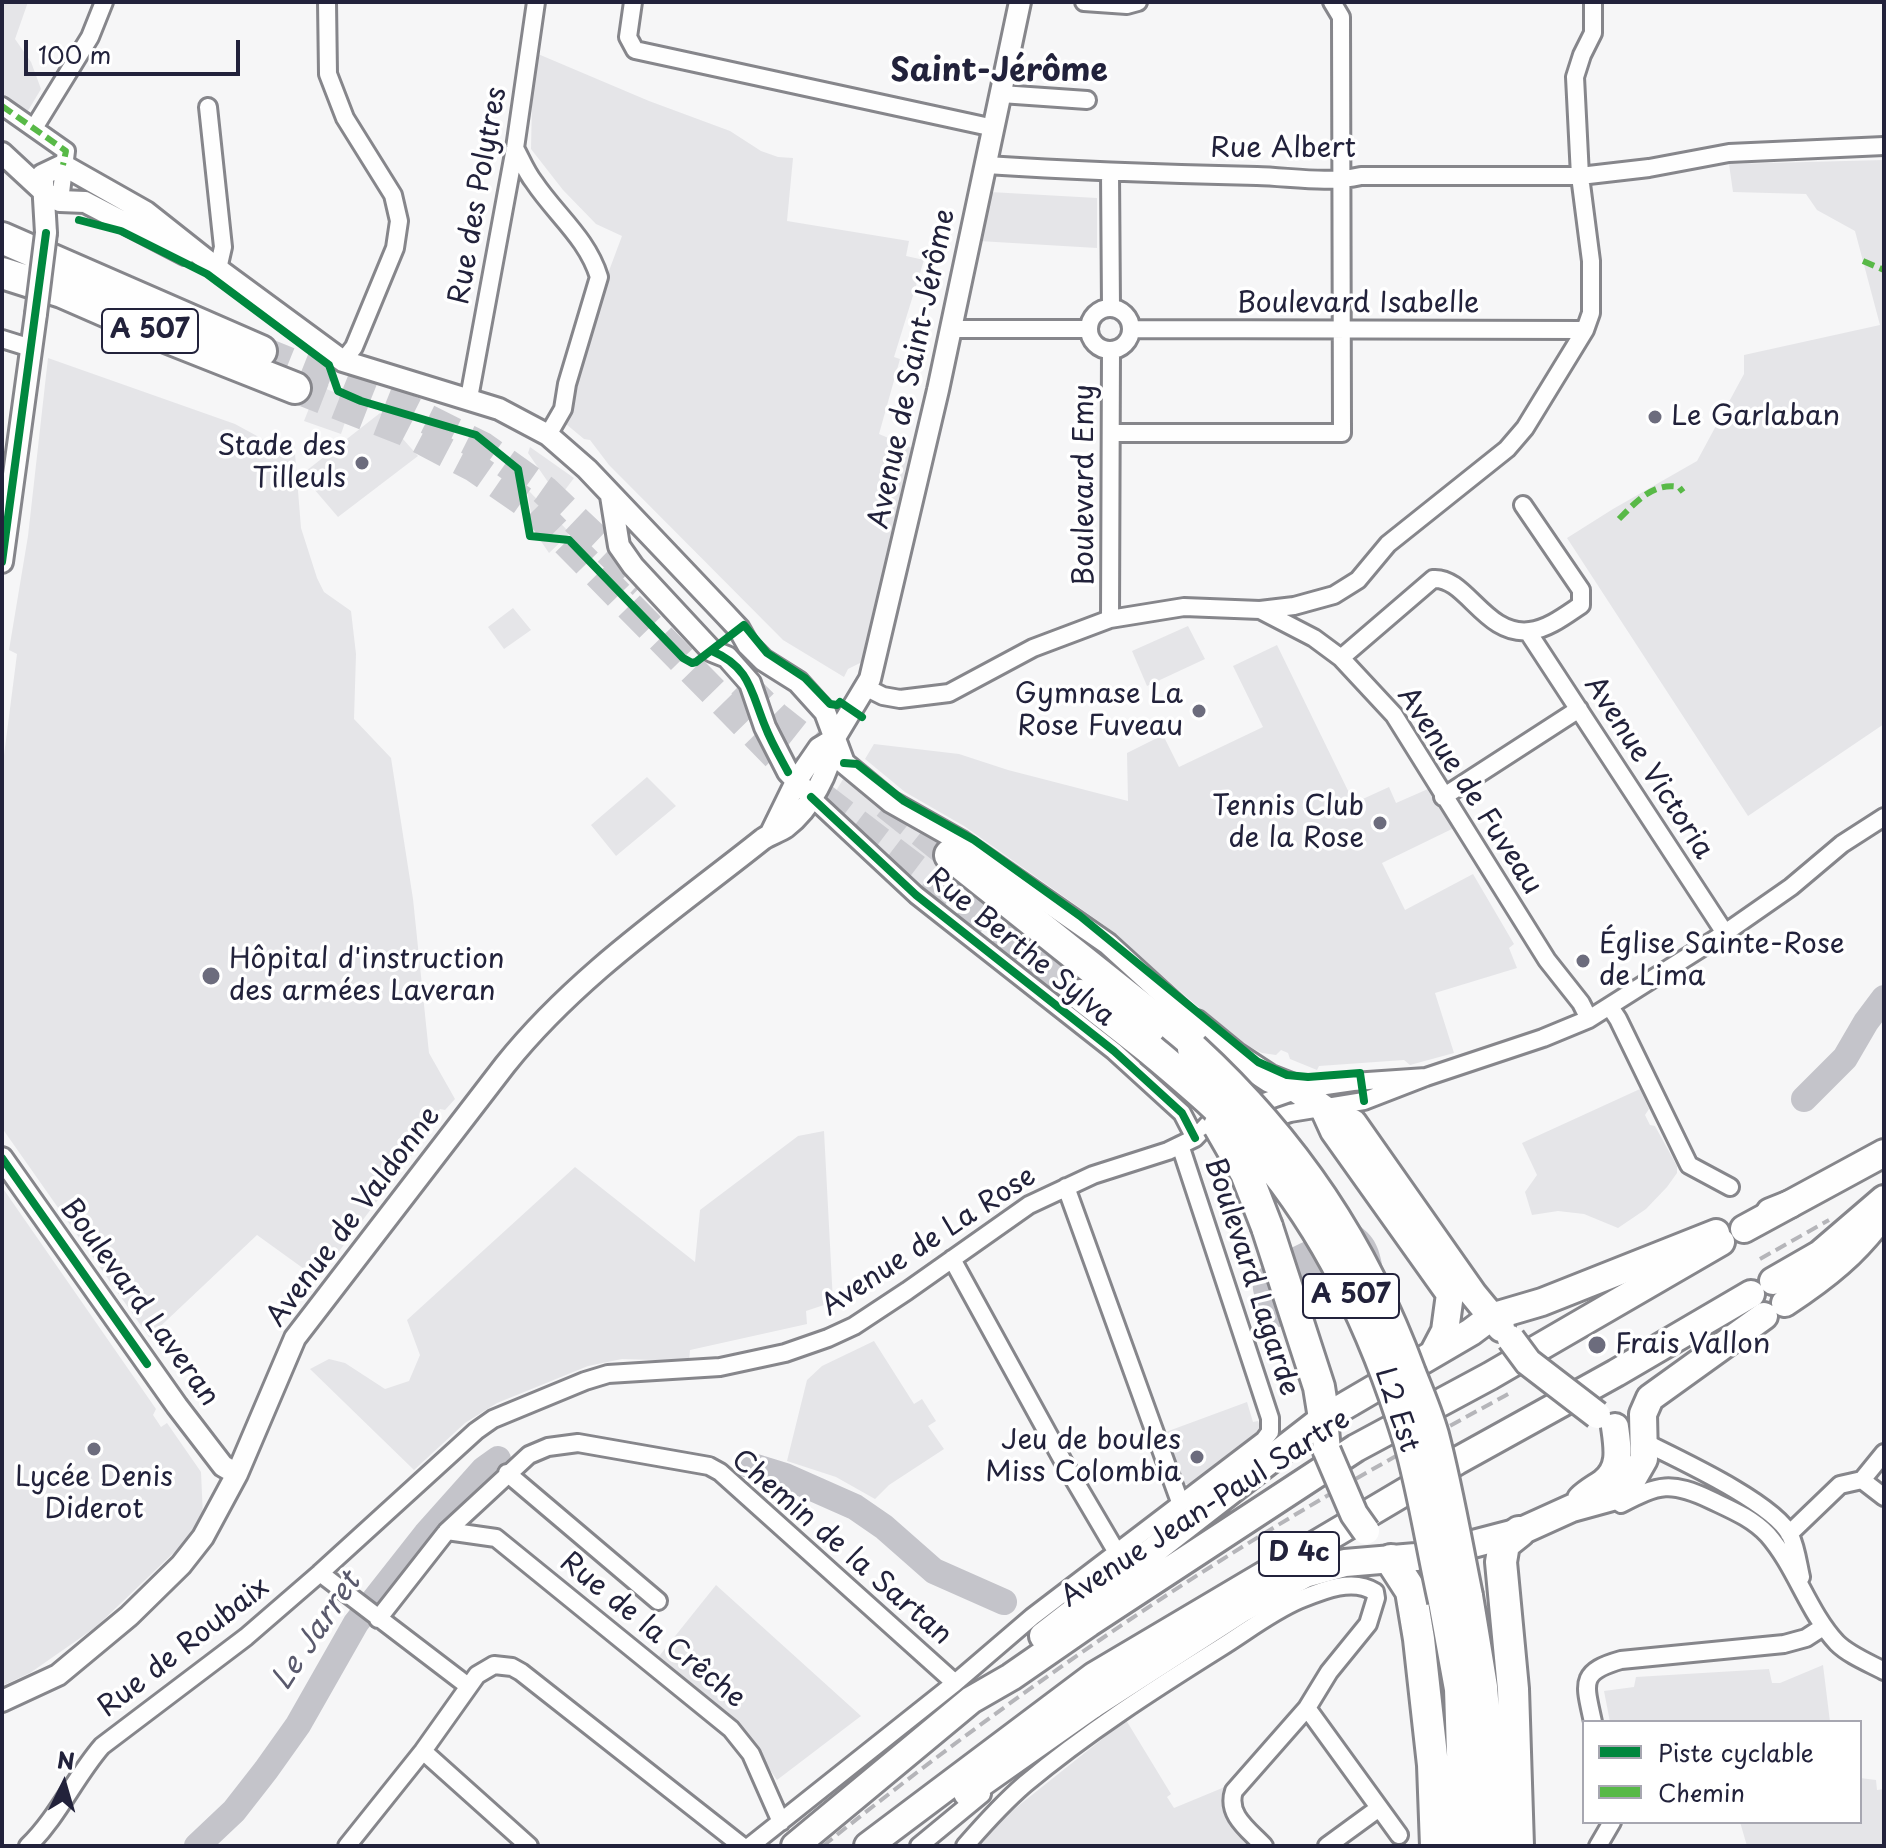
<!DOCTYPE html>
<meta charset="utf-8">
<style>
body{margin:0}
#map{position:relative;width:1886px;height:1848px;overflow:hidden;background:#f6f6f7;font-family:"Playpen Sans",sans-serif}
canvas{display:block}
.frame{position:absolute;inset:0;border:4px solid #22223b;pointer-events:none}
.legend{position:absolute;left:1582px;top:1720px;width:280px;height:104px;box-sizing:border-box;background:#fff;border:2px solid #a7a7b1;margin:0;padding:10px 14px;list-style:none;font-size:24px;color:#22223b}
.legend li{display:flex;align-items:center;gap:16px;height:40px}
.legend b{width:40px;border:2px solid #a7a7b1}
.north{position:absolute;left:24px;top:1744px;width:80px;height:80px;-webkit-text-stroke:6px #fff;paint-order:stroke;rotate:5deg;font-size:22px;font-weight:700;line-height:32px;text-align:center;color:#22223b}
.north::after{content:'';display:block;margin:auto;width:28px;height:36px;background:#22223b;clip-path:polygon(50% 0,100% 100%,50% 72%,0 100%)}
.scale{position:absolute;left:24px;top:40px;width:216px;height:36px;box-sizing:border-box;border:4px solid #22223b;border-top:0;padding-left:10px;font-size:24px;line-height:28px;white-space:nowrap;color:#22223b;-webkit-text-stroke:6px #fff;paint-order:stroke}
</style>
<div id="map">
<canvas width="1886" height="1848"></canvas>
<div class="frame"></div>
<ul class="legend">
<li><b style="height:10px;background:#00873e"></b>Piste cyclable</li>
<li><b style="height:10px;background:#58b947"></b>Chemin</li>
</ul>
<div class="north">N</div>
<div class="scale">100 m</div>
</div>
<script>
const context = document.querySelector('canvas').getContext('2d');
context.lineJoin = 'round';
function fillPath(path, color) { context.fillStyle = color; context.fill(path, 'evenodd'); }
function stroke(path, color, width, dash) { context.strokeStyle = color; context.lineWidth = width; context.lineCap = dash ? 'butt' : 'round'; context.setLineDash(dash || []); context.stroke(path); }
function drawText(font, color, halo, rows, align = 'center') {
  context.font = font + ' "Playpen Sans",sans-serif'; context.lineWidth = 7; context.setLineDash([]); context.textBaseline = 'middle'; context.strokeStyle = halo; context.fillStyle = color; for (const [text, x, y, turn = 0] of rows) {
    context.save(); context.translate(x, y); context.rotate((+turn || 0) * Math.PI / 180); context.textAlign = isNaN(turn) ? turn : align; if (halo) context.strokeText(text, 0, 0); context.fillText(text, 0, 0); context.restore();
  }
}
const built = new Path2D(`
 M 2,2 L 28,2 L 15,39 L 31,62 L 41,89 L 26,114 L 2,97 Z
 M 538,54 L 649,101 L 730,131 L 761,151 L 778,157 L 793,158 L 787,221 L 909,241 L 906,256 L 924,260 L 894,357 L 900,359 L 879,434 L 912,448 L 864,661 L 848,669 L 844,677 L 783,640 L 609,465 L 590,440 L 584,439 L 566,424 L 571,387 L 588,327 L 622,236 L 596,224 L 563,190 L 531,149 L 532,103 Z
 M 1884,160 L 1884,724 L 1748,816 L 1567,538 L 1613,509 L 1697,461 L 1744,374 L 1744,355 L 1880,325 L 1855,231 L 1817,210 L 1806,194 L 1733,192 L 1729,164 Z
 M 990,192 L 1097,198 L 1097,248 L 979,241 Z
 M 48,358 L 235,424 L 268,442 L 294,441 L 301,528 L 317,578 L 324,592 L 351,611 L 356,654 L 354,719 L 391,758 L 413,899 L 429,1053 L 455,1099 L 445,1110 L 440,1109 L 425,1129 L 428,1134 L 318,1279 L 257,1235 L 149,1337 L 2,1128 L 2,771 L 17,654 L 9,650 L 28,536 Z
 M 318,386 L 353,399 L 341,434 L 304,421 Z
 M 380,413 L 418,456 L 338,517 L 314,489 L 306,471 Z
 M 530,447 L 574,478 L 559,498 L 528,453 Z
 M 527,489 L 570,533 L 549,553 L 534,531 Z
 M 513,608 L 531,630 L 504,649 L 488,627 Z
 M 1188,626 L 1205,659 L 1147,686 L 1132,651 Z
 M 1277,645 L 1354,803 L 1389,787 L 1396,803 L 1428,789 L 1450,818 L 1454,828 L 1382,863 L 1405,910 L 1473,874 L 1514,944 L 1509,948 L 1517,968 L 1435,993 L 1454,1053 L 1410,1065 L 1404,1060 L 1319,1066 L 1317,1070 L 1290,1059 L 1288,1053 L 1281,1050 L 1276,1055 L 1262,1053 L 1248,1046 L 1235,1039 L 1104,925 L 964,826 L 905,792 L 865,759 L 874,744 L 959,754 L 1008,770 L 1128,801 L 1127,753 L 1163,735 L 1179,767 L 1263,727 L 1233,666 Z
 M 845,776 L 960,846 L 922,892 L 902,874 L 892,860 L 828,804 Z
 M 647,777 L 676,806 L 616,856 L 591,825 Z
 M 1640,1089 L 1649,1109 L 1645,1115 L 1650,1125 L 1655,1126 L 1677,1166 L 1677,1173 L 1667,1187 L 1646,1209 L 1618,1228 L 1584,1214 L 1558,1211 L 1532,1215 L 1525,1192 L 1537,1175 L 1522,1143 Z
 M 824,1131 L 833,1302 L 806,1311 L 807,1324 L 690,1350 L 689,1361 L 622,1359 L 588,1366 L 497,1403 L 465,1423 L 414,1470 L 310,1369 L 329,1359 L 345,1363 L 385,1389 L 409,1381 L 420,1355 L 407,1320 L 575,1167 L 695,1262 L 700,1210 L 798,1136 Z
 M 2,1187 L 156,1409 L 153,1415 L 161,1427 L 167,1423 L 201,1472 L 203,1517 L 189,1538 L 96,1627 L 30,1673 L 2,1686 Z
 M 874,1341 L 914,1404 L 922,1399 L 936,1421 L 928,1426 L 944,1449 L 889,1485 L 875,1499 L 836,1477 L 787,1461 L 807,1380 L 822,1366 Z
 M 1247,1402 L 1253,1422 L 1258,1421 L 1261,1429 L 1188,1484 L 1182,1484 L 1163,1433 Z
 M 716,1585 L 861,1716 L 777,1780 L 759,1754 L 656,1660 Z
 M 1823,1665 L 1830,1722 L 1610,1722 L 1604,1691 L 1634,1687 L 1636,1677 L 1769,1669 L 1772,1683 L 1780,1683 Z
 M 1126,1720 L 1171,1794 L 1167,1797 L 1174,1808 L 1232,1784 L 1224,1800 L 1226,1815 L 1252,1846 L 978,1846 L 998,1822 Z
 M 1860,1778 L 1876,1780 L 1877,1790 L 1884,1789 L 1884,1846 L 1747,1846 L 1740,1822 L 1860,1822 Z`);
const water = new Path2D(`
 M 1354,1222 C 1377,1237 1379,1248 1384,1274 C 1360,1310 1320,1318 1279,1327 L 1263,1318 C 1259,1307 1251,1293 1253,1282 C 1258,1255 1331,1231 1354,1222 Z`);
const river = new Path2D(`
 M 1804,1099 L 1845,1058 L 1866,1022 L 1884,998
 M 746,1464 L 785,1476 L 855,1507 L 884,1527 L 934,1571 L 1004,1602
 M 197,1846 L 234,1811 L 266,1770 L 298,1725 L 356,1623 L 426,1534 L 484,1469 L 498,1459`);
const motorwayTunnel = new Path2D(`
 M 261,351 L 413,412 L 483,447 L 544,490 L 643,584
 M 295,388 L 405,431 L 474,467 L 533,508 L 803,783 L 1081,995
 M 742,683 L 776,717 L 842,769
 M 886,804 L 950,855`);
const minor = new Path2D(`
 M 327,2 L 328,74 L 345,118 L 393,195 L 399,221 L 395,248 L 354,347 L 343,361
 M 633,2 L 628,37 L 635,50 L 994,128
 M 1084,2 L 1127,5 L 1138,2
 M 1001,94 L 1087,100
 M 2,106 L 66,151 L 60,201
 M 208,107 L 223,247 L 218,269
 M 34,128 L 90,37 L 104,2
 M 515,148 C 521,159 526,172 534,182 C 556,215 587,238 599,277 L 567,384 L 563,409 L 548,435
 M 986,165 C 1077,171 1167,174 1257,176 C 1292,177 1327,184 1361,176 L 1580,176 L 1649,168 L 1729,153 L 1884,146
 M 1110,173 L 1111,308
 M1089 329a21 21 0 1 1 42 0a21 21 0 1 1-42 0Z
 M 951,329 L 1089,329
 M 1131,329 L 1585,330
 M 2,339 L 31,348
 M 469,398 L 515,148 L 536,2
 M 1112,433 L 1342,433 L 1341,17 L 1332,2
 M 1260,610 L 1294,606 L 1334,595 L 1358,580 L 1388,544 L 1507,449 L 1525,428 L 1585,330 L 1591,313 L 1591,261 L 1580,176 L 1575,77 L 1582,55 L 1593,33 L 1593,2
 M 1110,619 L 1111,350
 M 1528,632 L 1725,933
 M 1341,658 L 1433,579 C 1466,576 1485,637 1530,631 C 1548,629 1566,615 1581,605 L 1581,590 L 1523,505
 M 867,688 L 883,696 L 900,699 L 949,693 L 1033,648 L 1110,619 L 1184,607 L 1260,610 L 1314,638 L 1341,658 L 1394,715 L 1547,960 L 1581,1003 L 1589,1019
 M 811,797 L 916,895 L 1114,1051 L 1182,1113 L 1195,1138
 M 1443,797 L 1579,709
 M 1610,1007 L 1618,1019 L 1689,1165 L 1730,1187
 M 1247,1108 L 1298,1090 L 1353,1082 L 1426,1077
 M 1258,1124 L 1290,1113 L 1364,1101 L 1426,1077 L 1543,1038 L 1589,1019 L 1725,933 L 1791,887 L 1842,844 L 1884,817
 M 1066,1187 L 1180,1502
 M 952,1259 L 1063,1461 L 1116,1551
 M 1644,1442 C 1678,1459 1774,1503 1790,1535 C 1796,1547 1798,1564 1801,1577
 M 507,1473 L 658,1601
 M 1862,1480 L 1884,1497
 M 1621,1504 C 1659,1484 1671,1481 1711,1500 C 1732,1510 1752,1518 1768,1535 C 1796,1567 1808,1612 1837,1643 C 1849,1655 1869,1663 1884,1671
 M 447,1531 L 496,1538 L 731,1729 L 751,1754 L 781,1822
 M 1789,1534 L 1840,1485 L 1862,1480 L 1884,1453
 M 320,1573 L 468,1686
 M 378,1619 L 447,1531 L 529,1455 L 548,1447 L 578,1443 L 709,1466 L 720,1472 L 955,1683
 M 1307,1708 L 1399,1835
 M 1593,1722 C 1585,1684 1578,1672 1621,1660 L 1784,1644 L 1806,1638 L 1823,1627
 M 423,1751 L 529,1846
 M 28,1846 C 58,1817 75,1777 102,1746 L 246,1637 L 320,1573 L 476,1431 L 493,1419 L 585,1381 L 608,1374 L 720,1367 L 785,1353 L 828,1338 L 854,1326 L 907,1291 L 1029,1205 L 1093,1175 L 1168,1151 L 1195,1138 L 1212,1120 L 1222,1117
 M 347,1846 L 423,1751 L 477,1675 L 494,1665 L 512,1667 L 521,1672 L 742,1846
 M 750,1846 L 955,1683 L 1032,1617 L 1264,1440 L 1270,1432 L 1270,1418 L 1180,1145
 M 919,1846 L 982,1794
 M 965,1846 C 984,1824 1003,1803 1025,1784 C 1086,1733 1153,1690 1220,1648 C 1246,1632 1271,1612 1299,1600 C 1321,1591 1352,1577 1375,1592 L 1376,1598 L 1368,1624 L 1329,1672 L 1307,1708 L 1234,1791 C 1226,1815 1249,1830 1264,1846
 M 1327,1846 L 1379,1808
 M 1598,1846 L 1612,1822`);
const tertiary = new Path2D(`
 M 2,153 L 44,192 L 60,201 L 85,202 L 185,254
 M 42,175 L 63,165 L 146,212 L 218,269 L 343,361 L 499,409 L 548,435 L 587,469 L 724,613 L 739,629 L 748,645 L 763,660 L 798,682 L 825,712 L 844,763 L 891,802 L 960,841 L 1108,944 L 1196,1024
 M 43,182 L 46,233
 M 611,496 L 619,546 L 633,566 L 712,651 L 727,657 L 750,683 L 765,727 L 788,772 L 805,790
 M 2,562 L 36,314
 M 771,833 L 797,780 L 819,748 L 834,739 L 870,679 L 938,390 L 1020,2
 M 2,1158 L 177,1406 L 223,1466 L 237,1474
 M 2,1701 L 58,1675 L 129,1616 L 181,1565 L 203,1537 L 237,1474 L 295,1338 L 505,1065 C 577,975 674,910 763,839 C 770,834 779,832 786,827 C 811,808 829,772 834,743`);
const primary = new Path2D(`
 M 1196,1024 L 1235,1056 L 1270,1079 L 1298,1090 L 1324,1109 L 1353,1123 L 1473,1294 L 1501,1328
 M 1324,1109 L 1334,1131 L 1450,1294 L 1445,1331 L 1434,1352
 M 1770,1212 L 1790,1204 L 1884,1153
 M 1785,1303 C 1826,1276 1855,1253 1884,1213
 M 1327,1451 L 1324,1418 L 1471,1332 L 1491,1317 L 1542,1302 L 1716,1233
 M 1581,1499 C 1588,1492 1596,1488 1603,1483 C 1622,1469 1618,1448 1615,1427
 M 1092,1705 L 1241,1609 L 1305,1574 L 1345,1563 L 1416,1557 L 1473,1544 L 1519,1532 L 1572,1508 L 1612,1497 L 1628,1487 L 1644,1459 L 1643,1414 L 1650,1398 L 1764,1316`);
const trunk = new Path2D(`
 M 1744,1229 L 1790,1204
 M 1773,1281 L 1820,1254 L 1884,1199
 M 1043,1636 L 1324,1418
 M 967,1793 L 1092,1705
 M 795,1846 L 971,1700 L 1011,1677 L 1089,1623 L 1356,1448 L 1490,1376 L 1721,1242
 M 868,1846 L 1094,1676 L 1457,1461 L 1616,1373 L 1751,1294`);
const motorway = new Path2D(`
 M 2,238 L 261,351
 M 2,273 L 62,292 L 156,333 L 295,388
 M 950,855 L 1193,1049
 M 1081,995 L 1151,1050
 M 1267,1227 L 1319,1387 L 1324,1418
 M 1391,1560 L 1411,1591 L 1419,1639 L 1433,1765 L 1436,1846
 M 1467,1596 L 1482,1687 L 1493,1823 L 1492,1846
 M 1444,1601 L 1460,1689 L 1465,1846
 M 1518,1846 L 1513,1689 L 1501,1562 L 1504,1544 L 1519,1532`);
const rail = new Path2D(`
 M 1760,1259 L 1829,1220
 M 823,1846 C 980,1720 1146,1602 1320,1500 C 1382,1463 1446,1428 1510,1393`);
const tertiaryBridge = new Path2D(`
 M 36,314 L 46,233`);
const primaryBridge = new Path2D(`
 M 1511,1339 L 1528,1362 L 1597,1415
 M 1327,1451 L 1354,1514 L 1366,1531`);
const motorwayBridge = new Path2D(`
 M 1193,1049 C 1294,1142 1363,1245 1410,1373 C 1418,1393 1427,1414 1433,1435 C 1447,1488 1456,1542 1467,1596
 M 1151,1050 C 1190,1083 1229,1115 1262,1154 C 1331,1235 1378,1339 1409,1440 C 1424,1492 1432,1548 1444,1601
 M 1219,1126 L 1246,1173 L 1267,1227`);
const quiet = new Path2D(`
 M 2,106 L 66,151 L 63,165
 M 1863,261 L 1884,270
 M 1619,519 C 1636,502 1653,482 1679,487 L 1683,492`);
const cycleway = new Path2D(`
 M 79,220 L 121,231 L 207,274 L 329,365 L 338,391 L 361,401 L 476,435 L 518,469 L 530,536 L 569,540 L 683,658 L 692,663 L 696,662 L 744,625 L 767,653 L 805,678 L 830,704 L 837,705 L 840,702 L 862,717
 M 2,562 L 46,233
 M 712,651 C 750,667 751,692 765,726 C 771,742 780,757 788,772
 M 844,763 L 857,764 L 904,801 L 974,840 L 1080,916 L 1258,1062 L 1287,1075 L 1308,1077 L 1360,1073 L 1364,1101
 M 811,797 L 916,895 L 1114,1051 L 1182,1113 L 1195,1138
 M 2,1158 L 147,1364`);
const markers = [
 [1655,417,8,"#6c6c7d"],
 [362,463,8,"#6c6c7d"],
 [1199,711,8,"#6c6c7d"],
 [1380,823,8,"#6c6c7d"],
 [1583,961,8,"#6c6c7d"],
 [211,976,10,"#6c6c7d"],
 [1597,1345,10,"#6c6c7d"],
 [94,1449,8,"#6c6c7d"],
 [1197,1457,8,"#6c6c7d"]
];
const shields = [
 [150,331,96],
 [1351,1296,96],
 [1299,1554,80]
];
const shieldNames = [
 ["A 507",150,331],
 ["A 507",1351,1296],
 ["D 4c",1299,1554]
];
const streetNames = [
 ["Rue Albert",1283,149],
 ["Rue des Polytres",479,196,-80],
 ["Boulevard Isabelle",1358,304],
 ["Avenue de Saint-Jérôme",913,369,-78],
 ["Boulevard Emy",1085,485,-90],
 ["Avenue Victoria",1648,768,57],
 ["Avenue de Fuveau",1469,791,57],
 ["Rue Berthe Sylva",1020,948,39],
 ["Avenue de Valdonne",354,1217,-53],
 ["Avenue de La Rose",929,1242,-33],
 ["Boulevard Lagarde",1251,1277,72],
 ["Boulevard Laveran",139,1303,54],
 ["L2 Est",1396,1410,72],
 ["Avenue Jean-Paul Sartre",1206,1509,-33],
 ["Chemin de la Sartan",841,1548,41],
 ["Rue de la Crêche",652,1631,39],
 ["Rue de Roubaix",184,1648,-38]
];
const poiNames = [
 ["Le Garlaban",1671,417],
 ["Stade des",346,447,"right"],
 ["Tilleuls",346,479,"right"],
 ["Gymnase La",1183,695,"right"],
 ["Rose Fuveau",1183,727,"right"],
 ["Tennis Club",1364,807,"right"],
 ["de la Rose",1364,839,"right"],
 ["Église Sainte-Rose",1599,945],
 ["de Lima",1599,977],
 ["Hôpital d'instruction",229,960],
 ["des armées Laveran",229,992],
 ["Frais Vallon",1615,1345],
 ["Jeu de boules",1181,1441,"right"],
 ["Miss Colombia",1181,1473,"right"],
 ["Lycée Denis",94,1478,"center"],
 ["Diderot",94,1510,"center"]
];
const waterNames = [
 ["Le Jarret",317,1632,-56]
];
const quarterNames = [
 ["Saint-Jérôme",999,72]
];
fillPath(built, '#e5e5e8');
fillPath(water, '#c4c4ca');
stroke(river, '#c4c4ca', 26);
stroke(motorwayTunnel, '#ccccd1', 30, [30, 15]);
stroke(minor, '#86868b', 22);
stroke(tertiary, '#86868b', 26);
stroke(primary, '#86868b', 32);
stroke(trunk, '#86868b', 32);
stroke(motorway, '#86868b', 36);
stroke(minor, '#fefefe', 16);
stroke(tertiary, '#fefefe', 20);
stroke(primary, '#fefefe', 26);
stroke(trunk, '#fefefe', 26);
stroke(motorway, '#fefefe', 30);
stroke(rail, '#b5b5b9', 4, [12, 6]);
stroke(tertiaryBridge, '#86868b', 26, []);
stroke(primaryBridge, '#86868b', 32, []);
stroke(motorwayBridge, '#86868b', 36, []);
stroke(tertiaryBridge, '#fefefe', 20);
stroke(primaryBridge, '#fefefe', 26);
stroke(motorwayBridge, '#fefefe', 30);
stroke(quiet, '#58b947', 6, [12, 6]);
stroke(cycleway, '#00873e', 8);
for (const [x, y, r, color] of markers) { const dot = new Path2D(); dot.arc(x, y, r, 0, 2 * Math.PI); context.fillStyle = color; context.fill(dot); stroke(dot, '#fff', 3); }
for (const [x, y, w] of shields) { const box = new Path2D(); box.roundRect(x - w / 2, y - 22, w, 44, 6); context.fillStyle = '#fff'; context.fill(box); stroke(box, '#22223b', 2); }
drawText('bold 26px', '#22223b', null, shieldNames);
drawText('28px', '#22223b', '#fff', streetNames);
drawText('28px', '#22223b', '#fff', poiNames, 'left');
drawText('italic 30px', '#5a5a6d', '#fff', waterNames);
drawText('bold 32px', '#22223b', '#fff', quarterNames);
</script>
